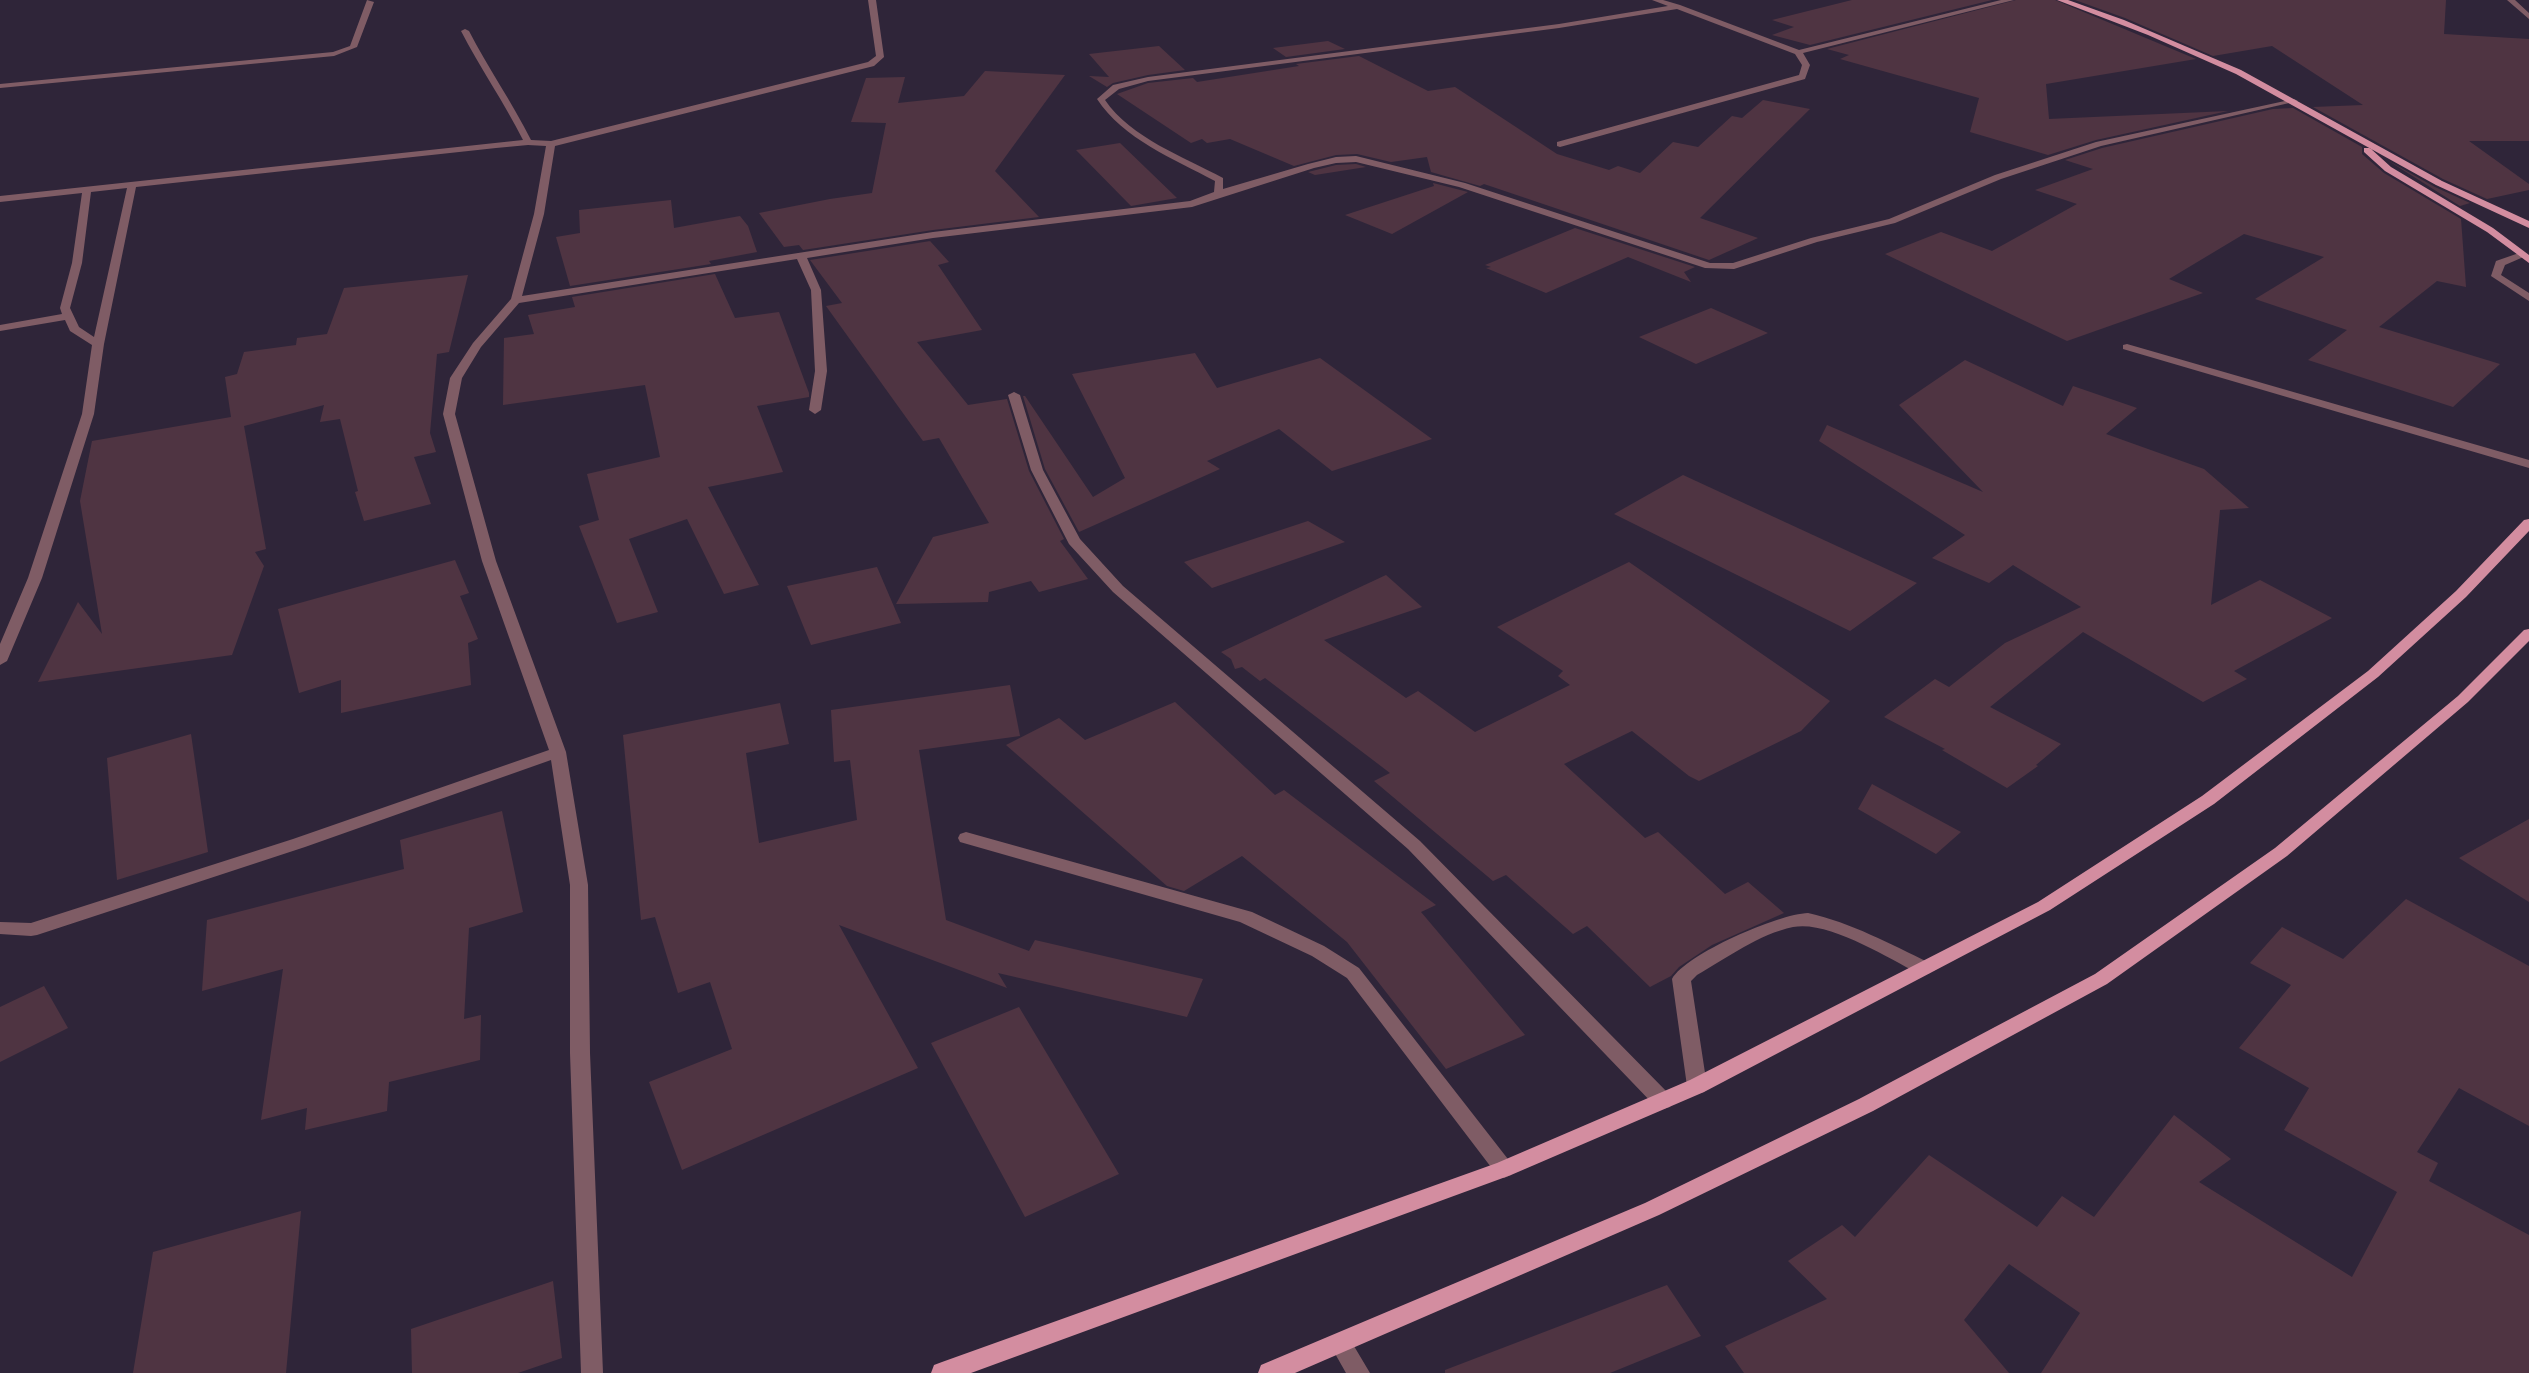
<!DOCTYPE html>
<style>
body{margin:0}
canvas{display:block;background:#2f2539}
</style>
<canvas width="2529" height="1373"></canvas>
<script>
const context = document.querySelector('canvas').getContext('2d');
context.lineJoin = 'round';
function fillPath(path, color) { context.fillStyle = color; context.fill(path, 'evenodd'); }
const building = new Path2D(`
 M 1852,0 L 1992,0 L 1810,45 L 1772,35 L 1794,27 L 1772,20 Z
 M 2016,0 L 2055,0 L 2196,59 L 2046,84 L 2049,119 L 2228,111 L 2096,140 L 2048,155 L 1970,132 L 1979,98 L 1840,59 L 1849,55 L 1827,49 Z
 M 2075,0 L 2446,0 L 2444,34 L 2529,39 L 2529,141 L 2469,141 L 2529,184 L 2529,190 L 2487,199 L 2443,179 L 2313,107 L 2363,105 L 2272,46 L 2213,56 L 2125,18 Z
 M 1328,41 L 1345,49 L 1286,57 L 1273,48 Z
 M 1159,46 L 1185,70 L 1148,75 L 1113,83 L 1107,87 L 1089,76 L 1109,77 L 1089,54 Z
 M 1359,56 L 1428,91 L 1455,87 L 1557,154 L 1609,170 L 1618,166 L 1640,173 L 1673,142 L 1698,147 L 1732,116 L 1742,118 L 1763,100 L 1810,109 L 1700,218 L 1758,238 L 1709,260 L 1484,184 L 1480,186 L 1431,172 L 1427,157 L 1391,162 L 1357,154 L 1336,155 L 1294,166 L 1230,139 L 1207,143 L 1202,139 L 1191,143 L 1117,94 L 1148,83 L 1193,78 L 1197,82 L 1299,66 L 1296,64 Z
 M 985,71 L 1065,75 L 995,171 L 1039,217 L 933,230 L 803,250 L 799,245 L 784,247 L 759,213 L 830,199 L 872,193 L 886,123 L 851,122 L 866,78 L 905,77 L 898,103 L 964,96 Z
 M 2293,108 L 2362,147 L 2362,154 L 2384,173 L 2461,219 L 2466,287 L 2437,281 L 2379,327 L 2500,364 L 2453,407 L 2308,360 L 2347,330 L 2255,299 L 2324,257 L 2244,234 L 2169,279 L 2203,293 L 2067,341 L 1885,254 L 1941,232 L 1992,251 L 2077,204 L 2035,190 L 2093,169 L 2065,160 L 2102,148 L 2273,109 Z
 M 1120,143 L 1177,198 L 1131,206 L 1076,150 Z
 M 2387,160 L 2435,187 L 2470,203 L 2460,206 Z
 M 1356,164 L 1366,167 L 1315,175 L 1308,172 L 1336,165 Z
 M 1433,183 L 1468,192 L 1392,234 L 1345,215 L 1434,186 Z
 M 671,200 L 674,228 L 740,216 L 748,226 L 757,252 L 709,261 L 711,264 L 570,286 L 556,237 L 580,233 L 579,210 Z
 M 1575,228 L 1695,267 L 1684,272 L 1691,282 L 1628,257 L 1546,293 L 1486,268 L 1491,267 L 1485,265 Z
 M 943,239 L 930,241 L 949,262 L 938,265 L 982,330 L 917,342 L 968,405 L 1007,399 L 1029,471 L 1064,539 L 1060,541 L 1088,579 L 1039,592 L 1031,581 L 989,592 L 988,602 L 896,604 L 933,537 L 989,523 L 939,438 L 923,441 L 826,306 L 842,303 L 810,260 Z
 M 715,274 L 735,318 L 779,312 L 809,393 L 809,397 L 757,406 L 783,472 L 708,487 L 759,585 L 724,594 L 687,519 L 629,539 L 658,612 L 617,623 L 579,526 L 599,520 L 587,474 L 660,457 L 645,385 L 503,405 L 504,338 L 534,334 L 528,315 L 575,307 L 572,297 Z
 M 468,275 L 449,352 L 437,354 L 430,433 L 436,452 L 414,457 L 431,504 L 364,521 L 355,492 L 358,491 L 340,419 L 320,422 L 324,405 L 244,426 L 266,549 L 255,552 L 264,566 L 232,655 L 38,682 L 78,602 L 102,634 L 80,501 L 92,441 L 231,417 L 225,377 L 237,374 L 244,352 L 296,345 L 297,338 L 327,334 L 344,288 Z
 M 1711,308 L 1768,333 L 1696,364 L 1639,337 Z
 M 1195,353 L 1217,388 L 1320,358 L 1432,439 L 1332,471 L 1279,429 L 1207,461 L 1220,469 L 1079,532 L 1045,469 L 1023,396 L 1025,396 L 1093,497 L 1125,478 L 1072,374 Z
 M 1965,360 L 2063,406 L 2073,386 L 2137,408 L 2106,434 L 2204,469 L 2249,508 L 2220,510 L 2211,605 L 2260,580 L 2332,618 L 2234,671 L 2247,679 L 2203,702 L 2083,632 L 1990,707 L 2061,744 L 2036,765 L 2038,766 L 2007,788 L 1942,750 L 1945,749 L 1884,717 L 1935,679 L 1949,687 L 2005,643 L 2081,607 L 2013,565 L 1989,583 L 1932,558 L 1965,535 L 1819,441 L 1827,425 L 1983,492 L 1899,405 Z
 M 1683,475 L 1917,583 L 1850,631 L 1614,514 Z
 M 1308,521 L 1345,542 L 1212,588 L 1184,562 Z
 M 455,560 L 469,593 L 460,596 L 478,639 L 468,643 L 471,685 L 341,713 L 341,680 L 299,693 L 278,609 Z
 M 1629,562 L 1830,701 L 1801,731 L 1699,781 L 1689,776 L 1632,731 L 1564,764 L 1645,838 L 1658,832 L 1725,894 L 1748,882 L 1784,913 L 1712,945 L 1679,967 L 1671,976 L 1650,987 L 1587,926 L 1573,934 L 1506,875 L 1493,881 L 1374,781 L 1390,773 L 1265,678 L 1260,681 L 1242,667 L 1235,669 L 1231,659 L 1221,652 L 1386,575 L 1422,607 L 1324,640 L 1406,698 L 1418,691 L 1475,732 L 1570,685 L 1558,676 L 1563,671 L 1497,627 Z
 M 877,567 L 901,623 L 811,645 L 787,586 Z
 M 1010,685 L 1020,736 L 919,750 L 946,920 L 1029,951 L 1035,940 L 1203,979 L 1187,1017 L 998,973 L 1007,988 L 839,925 L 918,1068 L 682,1170 L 649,1082 L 732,1049 L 710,982 L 678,993 L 655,917 L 641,920 L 623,735 L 780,703 L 789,744 L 746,753 L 759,843 L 857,820 L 850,760 L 834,762 L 831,710 Z
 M 1175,702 L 1275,795 L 1284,790 L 1436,905 L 1421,912 L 1525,1035 L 1446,1069 L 1347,942 L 1242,856 L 1184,891 L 1167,886 L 1006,745 L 1059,718 L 1085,740 Z
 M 191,734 L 208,852 L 117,880 L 107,758 Z
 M 1872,784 L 1961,832 L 1936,854 L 1858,809 Z
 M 502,811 L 523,912 L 469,928 L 464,1019 L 481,1015 L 480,1060 L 389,1082 L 387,1111 L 305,1130 L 307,1108 L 261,1120 L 283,969 L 202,991 L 207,920 L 404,869 L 400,840 Z
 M 2529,819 L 2529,902 L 2459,858 Z
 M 2406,899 L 2529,966 L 2529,1126 L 2459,1088 L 2417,1152 L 2438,1163 L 2429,1181 L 2529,1235 L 2529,1373 L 2041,1373 L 2080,1313 L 2009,1264 L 1964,1320 L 2009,1373 L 1744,1373 L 1725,1346 L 1827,1299 L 1788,1261 L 1842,1225 L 1855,1237 L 1929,1155 L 2037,1227 L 2062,1196 L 2094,1217 L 2174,1115 L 2231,1159 L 2199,1182 L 2352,1277 L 2397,1192 L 2284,1130 L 2309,1088 L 2239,1048 L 2291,985 L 2250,963 L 2282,927 L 2343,959 Z
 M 44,986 L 68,1028 L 0,1062 L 0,1007 Z
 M 1019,1007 L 1119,1174 L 1025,1217 L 931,1043 Z
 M 301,1211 L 286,1373 L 133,1373 L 153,1252 Z
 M 553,1281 L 562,1358 L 518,1373 L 412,1373 L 411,1329 Z
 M 1667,1285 L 1701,1336 L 1610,1373 L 1445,1373 L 1445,1370 Z`);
const minor = new Path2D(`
 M 367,0 L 374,2 L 357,47 L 334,56 L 0,88 L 0,84 L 333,52 L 350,46 Z
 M 868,0 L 876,0 L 884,57 L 874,66 L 555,146 L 544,214 L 522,296 L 933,232 L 1190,201 L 1214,192 L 1215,181 C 1174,159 1123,139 1097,99 L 1113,85 L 1148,77 L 1559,24 L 1668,6 L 1652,0 L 1663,0 L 1680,5 L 1799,50 L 2001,0 L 2014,0 L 1803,53 L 1810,65 L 1805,79 L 1560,147 L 1557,146 L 1557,142 L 1799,75 L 1802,65 L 1795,54 L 1677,9 L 1559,28 L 1148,81 L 1119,89 L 1105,100 C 1131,138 1184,157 1223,178 L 1223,189 L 1308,164 L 1336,157 L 1356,156 L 1465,183 L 1710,263 L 1733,263 L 1811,238 L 1889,219 L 1995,175 L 2096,142 L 2294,99 L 2298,101 L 2101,146 L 2001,179 L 1895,223 L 1817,242 L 1734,269 L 1705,268 L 1459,187 L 1356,162 L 1336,163 L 1314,168 L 1192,207 L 933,238 L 807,258 L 821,290 L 827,371 L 821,410 L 815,414 L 809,410 L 815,371 L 811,290 L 797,259 L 519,303 L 481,347 L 462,378 L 455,414 L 496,561 L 566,752 L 588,885 L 590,1053 L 603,1373 L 581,1373 L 570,1053 L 570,885 L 551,760 L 305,847 L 37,935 L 31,936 L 0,934 L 0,922 L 31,923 L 293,839 L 549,750 L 482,561 L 443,414 L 450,378 L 473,343 L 511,299 L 534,214 L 546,146 L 528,145 L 496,148 L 136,187 L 104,344 L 94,414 L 42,578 L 7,661 L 0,665 L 0,644 L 28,578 L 82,414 L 92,345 L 70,331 L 65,320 L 0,331 L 0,325 L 62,314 L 60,308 L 72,263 L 82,193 L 0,202 L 0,196 L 523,140 C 504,102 480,68 461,31 L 465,29 L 469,31 C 488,68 512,102 531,140 L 551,141 L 868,62 L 876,56 ZM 127,188 L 94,337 L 79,327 L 70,308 L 82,263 L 91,192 Z
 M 2507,0 L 2515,0 L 2529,13 L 2529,19 Z
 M 2519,253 L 2528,255 L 2505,265 L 2501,275 L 2529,293 L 2529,301 L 2491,276 L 2496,261 Z
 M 2127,344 L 2529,460 L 2529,468 L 2123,349 L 2123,345 Z
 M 1014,392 L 1020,395 L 1043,470 L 1080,539 L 1123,586 L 1420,841 L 1670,1095 L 1673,1101 L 1670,1107 L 1663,1109 L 1656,1107 L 1408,849 L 1113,592 L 1069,544 L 1031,470 L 1008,395 Z
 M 966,832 L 1252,912 L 1324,946 L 1359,968 L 1511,1163 L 1514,1169 L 1511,1175 L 1504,1178 L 1497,1175 L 1347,978 L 1312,956 L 1240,922 L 960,842 L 958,838 L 960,834 Z
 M 1808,913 C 1852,923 1890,944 1930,963 L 1933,968 L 1930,973 L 1924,975 L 1918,973 C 1886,957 1828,920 1793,927 C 1759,934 1727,958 1697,975 L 1691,981 L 1707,1086 L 1704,1092 L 1697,1094 L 1690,1092 L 1687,1086 L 1672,979 C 1686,954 1778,914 1808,913 Z
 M 1340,1333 L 1348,1336 L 1370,1373 L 1346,1373 L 1329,1343 L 1332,1336 Z`);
const major = new Path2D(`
 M 2057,0 L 2068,0 L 2124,20 L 2241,70 L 2442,181 L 2529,221 L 2529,228 L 2436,185 L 2236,74 L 2148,35 Z
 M 2364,148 L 2370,148 L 2391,167 L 2493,228 L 2529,255 L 2529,263 L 2487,232 L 2385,171 L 2364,152 Z
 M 2529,519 L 2529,531 L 2466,597 L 2378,677 L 2214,804 L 2050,910 L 1704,1092 L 1511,1175 L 971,1373 L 931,1373 L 934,1365 L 942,1362 L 1497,1163 L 1690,1080 L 2038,902 L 2202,796 L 2368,671 L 2456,591 L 2524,520 Z
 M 2529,629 L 2529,641 L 2468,702 L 2287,856 L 2107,984 L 1873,1111 L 1659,1215 L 1295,1373 L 1258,1373 L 1261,1365 L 1645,1203 L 1859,1099 L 2095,974 L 2275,848 L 2458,696 L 2524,630 Z`);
fillPath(building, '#4f3442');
fillPath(minor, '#7f5c65');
fillPath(major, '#d38da0');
</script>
